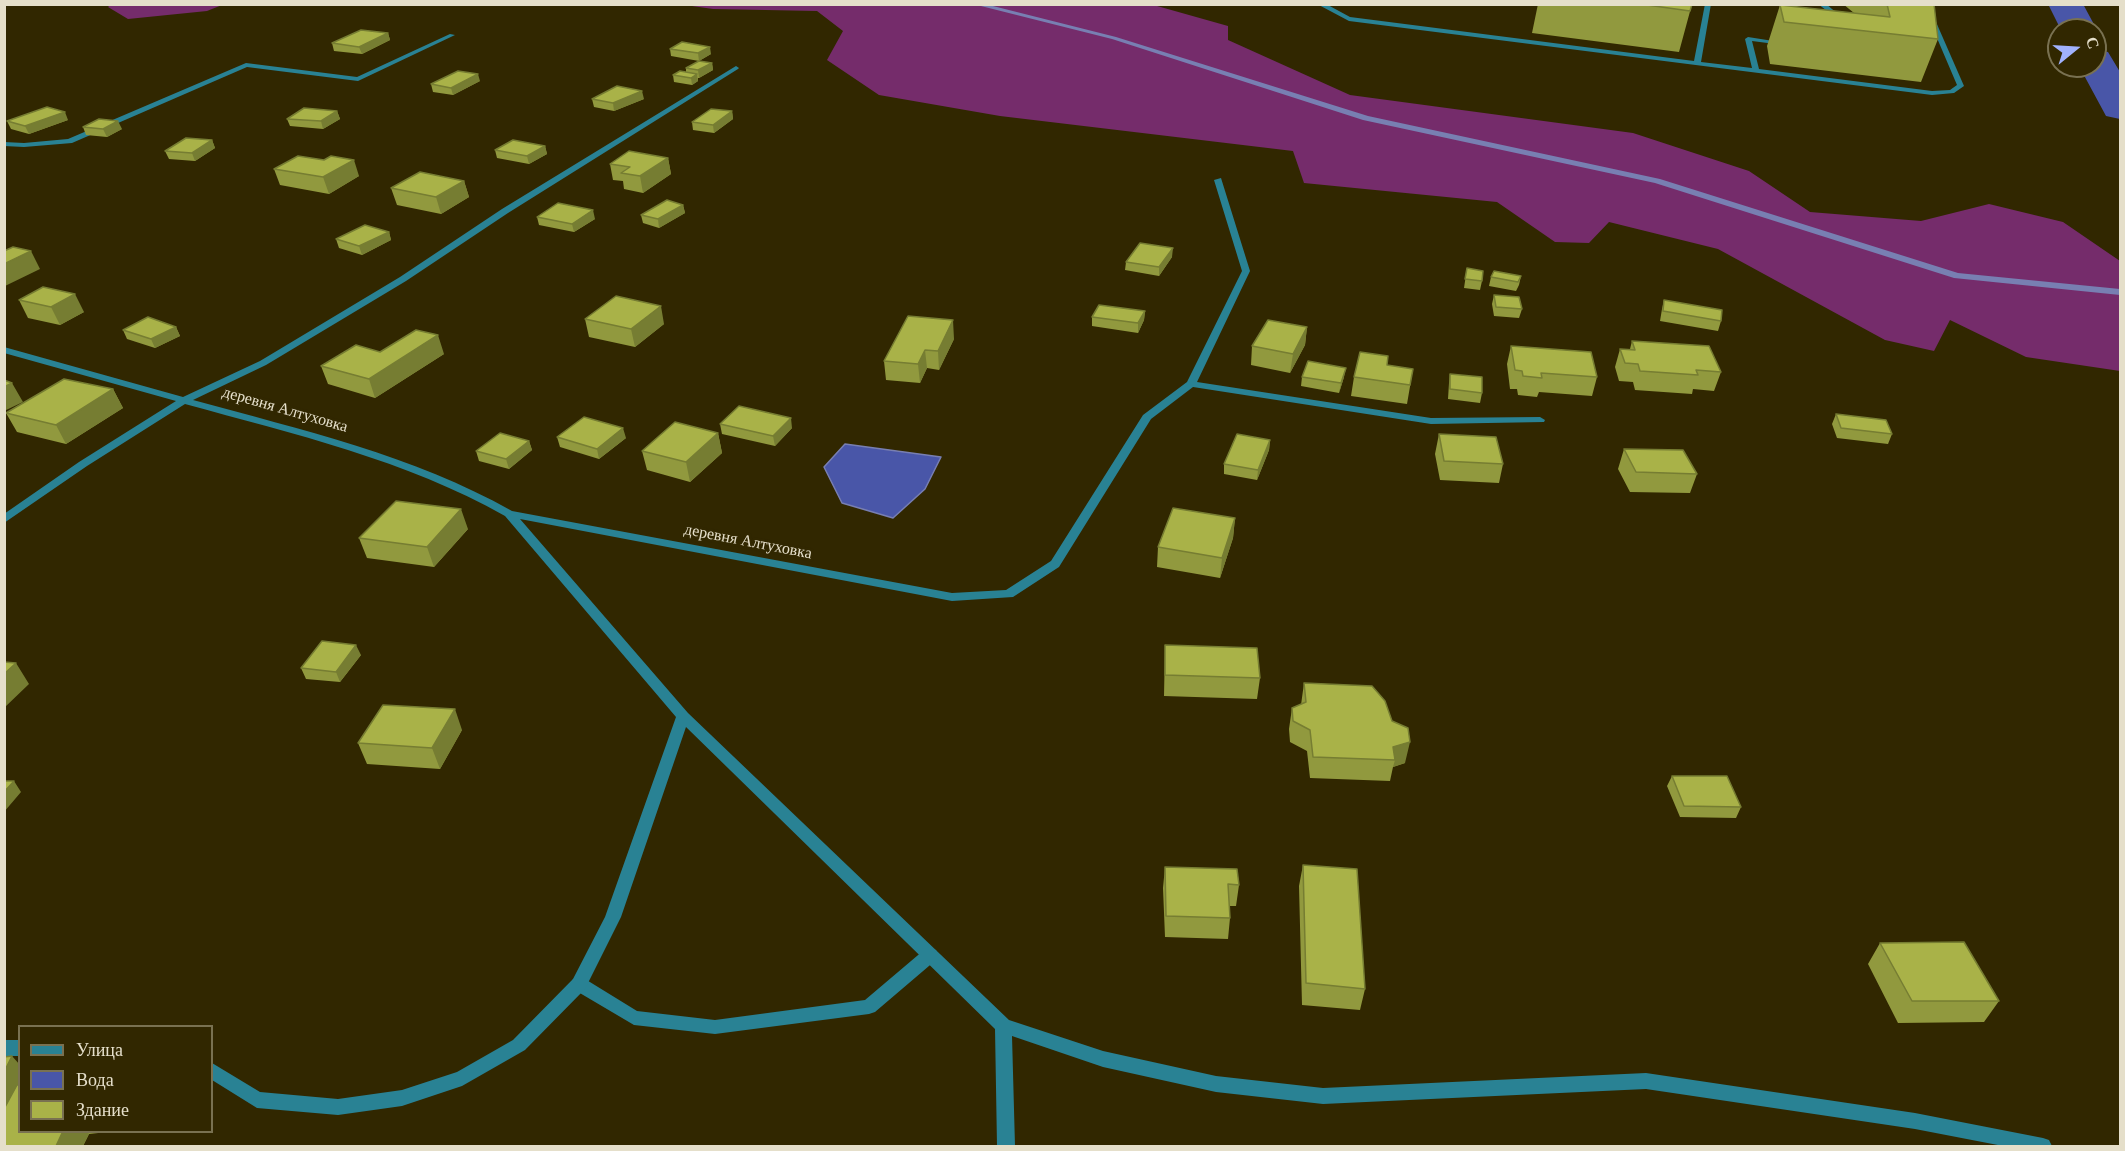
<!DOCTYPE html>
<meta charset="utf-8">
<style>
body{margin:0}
#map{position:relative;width:2125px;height:1151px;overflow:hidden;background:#312700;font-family:Georgia,serif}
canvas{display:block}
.frame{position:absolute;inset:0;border:6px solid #e5dfca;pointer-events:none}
.legend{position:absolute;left:18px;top:1025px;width:195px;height:108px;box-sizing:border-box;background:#312700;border:2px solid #797151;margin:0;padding:8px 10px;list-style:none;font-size:18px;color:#e5dfca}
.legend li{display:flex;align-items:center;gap:12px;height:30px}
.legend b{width:30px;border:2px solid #797151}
.north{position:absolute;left:2047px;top:18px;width:60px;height:60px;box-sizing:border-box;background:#312700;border:2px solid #797151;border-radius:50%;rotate:72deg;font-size:16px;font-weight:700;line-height:24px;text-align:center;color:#e5dfca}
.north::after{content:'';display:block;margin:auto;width:21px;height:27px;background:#a1b2fd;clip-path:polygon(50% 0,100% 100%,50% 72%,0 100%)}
</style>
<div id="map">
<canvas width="2125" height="1151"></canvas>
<div class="frame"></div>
<ul class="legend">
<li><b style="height:8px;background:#298294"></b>Улица</li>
<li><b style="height:16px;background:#4956a8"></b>Вода</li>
<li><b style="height:16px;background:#a9b248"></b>Здание</li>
</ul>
<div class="north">С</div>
</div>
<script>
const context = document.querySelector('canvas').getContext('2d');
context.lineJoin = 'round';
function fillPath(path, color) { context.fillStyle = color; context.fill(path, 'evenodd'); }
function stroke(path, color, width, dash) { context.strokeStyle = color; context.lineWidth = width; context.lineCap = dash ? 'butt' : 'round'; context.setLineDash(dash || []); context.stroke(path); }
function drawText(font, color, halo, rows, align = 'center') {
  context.font = font + ' Georgia,serif'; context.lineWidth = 6; context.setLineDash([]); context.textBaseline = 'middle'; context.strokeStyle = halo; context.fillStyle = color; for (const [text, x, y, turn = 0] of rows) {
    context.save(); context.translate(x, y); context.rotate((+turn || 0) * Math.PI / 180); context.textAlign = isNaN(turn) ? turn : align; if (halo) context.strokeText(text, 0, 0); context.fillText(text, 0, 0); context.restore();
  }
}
const forest = new Path2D(`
 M 111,4 L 222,4 L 222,5 L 207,11 L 128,19 L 108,7 Z
 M 685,5 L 1150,4 L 1228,26 L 1228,40 L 1350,95 L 1633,133 L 1749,171 L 1810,212 L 1921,221 L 1989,204 L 2063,222 L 2120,261 L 2120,371 L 2026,357 L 1950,320 L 1934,351 L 1885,340 L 1718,249 L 1609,222 L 1589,243 L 1555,242 L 1497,202 L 1304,183 L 1293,151 L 1000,116 L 879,95 L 827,60 L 843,31 L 817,11 L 713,9 Z`);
const water = new Path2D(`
 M 845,444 L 941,457 L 925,489 L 893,518 L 842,503 L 824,467 Z`);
const stream = new Path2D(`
 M 973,4 L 985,4 L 1116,37 L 1368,116 L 1660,179 L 1958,273 L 2120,289 L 2120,295 L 1954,278 L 1655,183 L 1363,120 L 1112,39 Z`);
const river = new Path2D(`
 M 2048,4 L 2083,4 L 2097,30 L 2095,33 L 2095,30 L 2061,30 Z
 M 2095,49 L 2108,52 L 2120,72 L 2120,119 L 2106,116 L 2079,66 L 2095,66 Z`);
const service = new Path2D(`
 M 1317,4 L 1326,4 L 1350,17 L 1694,61 L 1705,4 L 1711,4 L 1701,62 L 1752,68 L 1745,39 L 1748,37 L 1786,43 L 1783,45 L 1752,41 L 1759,69 L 1932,91 L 1950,90 L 1957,85 L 1931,24 L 1899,4 L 1907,4 L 1936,22 L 1964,86 L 1954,93 L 1932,95 L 1349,21 Z
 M 1818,4 L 1826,4 L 1844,19 L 1839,20 Z
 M 930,948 L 936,950 L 938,955 L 936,960 L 875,1012 L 869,1014 L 715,1034 L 634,1025 L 573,989 L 571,984 L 573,979 L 579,977 L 585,979 L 637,1011 L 715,1020 L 865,1000 L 924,950 Z`);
const minor = new Path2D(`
 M 450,34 L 455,35 L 358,81 L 247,67 L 72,143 L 24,147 L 4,146 L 4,142 L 24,143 L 68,139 L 246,63 L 357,77 Z
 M 736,66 L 739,68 L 738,69 L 508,213 L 406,281 L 266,365 L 193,400 C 302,430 413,455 512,511 L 952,593 L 1006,590 L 1051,561 L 1143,415 L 1187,382 L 1242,271 L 1214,180 L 1221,178 L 1250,271 L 1197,382 L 1431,418 L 1540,417 L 1545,420 L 1544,422 L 1431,424 L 1193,387 L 1151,419 L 1059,567 L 1013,597 L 952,601 L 520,519 L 688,713 L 1009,1020 L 1103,1051 L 1216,1076 L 1323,1088 L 1646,1073 L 1915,1113 L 2043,1138 L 2049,1140 L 2052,1146 L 2003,1146 L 1915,1129 L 1646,1089 L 1323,1104 L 1216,1092 L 1103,1067 L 1012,1036 L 1015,1146 L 997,1146 L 995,1029 L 686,727 L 621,917 L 585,989 L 525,1050 L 462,1086 L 402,1106 L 338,1115 L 257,1108 L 212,1080 L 212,1063 L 260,1092 L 338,1099 L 402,1090 L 457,1072 L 513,1040 L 573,979 L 605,917 L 676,717 L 505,516 C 406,460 294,434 185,404 L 87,466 L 4,523 L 4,514 L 79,462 L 176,401 L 4,353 L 4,347 L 183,397 L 260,361 L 400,277 L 502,209 Z
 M 4,1040 L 20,1040 L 20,1056 L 4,1056 Z`);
const wall = new Path2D(`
 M 1538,4 L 1692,4 L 1679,52 L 1532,33 Z
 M 1843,4 L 1934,4 L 1938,39 L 1921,82 L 1770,64 L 1767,46 L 1780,5 L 1854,13 Z
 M 388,33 L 390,40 L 362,54 L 334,51 L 332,43 Z
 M 670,49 L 711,54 L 699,61 L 671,56 Z
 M 712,63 L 713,70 L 699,78 L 698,78 L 698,81 L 692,85 L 674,82 L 673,75 L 686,72 L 686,68 Z
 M 480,81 L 453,95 L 433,92 L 431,84 Z
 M 592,99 L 644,99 L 614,111 L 594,107 Z
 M 337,111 L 340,119 L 323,129 L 290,126 L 287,119 Z
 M 732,111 L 733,119 L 714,133 L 693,130 L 692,122 Z
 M 68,120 L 29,134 L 11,129 L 7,121 Z
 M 83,127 L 122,129 L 107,137 L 86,135 Z
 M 212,140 L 215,148 L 195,161 L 169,159 L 165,151 Z
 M 545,146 L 547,154 L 529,164 L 497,158 L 495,150 Z
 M 668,158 L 671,174 L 643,193 L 624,189 L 623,181 L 613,180 L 610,164 Z
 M 324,160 L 359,176 L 329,194 L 280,185 L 274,169 Z
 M 464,181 L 469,197 L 441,214 L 397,205 L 391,188 Z
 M 683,205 L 685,213 L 659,228 L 643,223 L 641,215 Z
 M 537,217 L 595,219 L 574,232 L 539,225 Z
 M 389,232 L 391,240 L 362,255 L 339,248 L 336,239 Z
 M 1172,257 L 1159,276 L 1125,270 L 1126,262 Z
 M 1467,268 L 1482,281 L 1480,290 L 1464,288 Z
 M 1521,276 L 1519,285 L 1516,291 L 1489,286 L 1491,277 Z
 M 1494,295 L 1522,309 L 1519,318 L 1494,316 L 1492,304 Z
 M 19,300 L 84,312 L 60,325 L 28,318 Z
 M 1664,300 L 1721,321 L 1718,331 L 1660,321 L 1662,309 Z
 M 1145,311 L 1144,320 L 1138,333 L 1092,326 L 1092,317 Z
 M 585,319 L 664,324 L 635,347 L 589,337 Z
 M 176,327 L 180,336 L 155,348 L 127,339 L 123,330 Z
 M 1307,327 L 1305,345 L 1290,373 L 1251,365 L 1252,346 Z
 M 954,339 L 939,370 L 927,368 L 920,383 L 886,380 L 884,361 Z
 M 1632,341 L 1721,372 L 1714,391 L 1693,389 L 1692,394 L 1635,390 L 1633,382 L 1619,381 L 1615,367 L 1620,349 L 1630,349 Z
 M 1511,346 L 1597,377 L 1592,396 L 1539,392 L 1537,397 L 1518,395 L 1517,389 L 1510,389 L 1507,364 Z
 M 380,352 L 444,354 L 375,398 L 328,384 L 321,366 Z
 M 1387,365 L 1413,369 L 1407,404 L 1351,396 L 1354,377 Z
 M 1450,374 L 1482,393 L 1480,403 L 1448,399 L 1449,383 Z
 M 1302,377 L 1344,377 L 1339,393 L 1301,386 Z
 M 113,389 L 123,408 L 66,444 L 17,432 L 6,413 Z
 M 1836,414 L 1892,434 L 1888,444 L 1837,438 L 1832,424 Z
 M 720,424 L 792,428 L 775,446 L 722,434 Z
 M 718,433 L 722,453 L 690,482 L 647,470 L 642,451 Z
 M 1439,434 L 1503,464 L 1499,483 L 1440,480 L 1435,454 Z
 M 557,437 L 626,438 L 599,459 L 560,447 Z
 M 1270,440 L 1269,450 L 1257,480 L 1224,474 L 1224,464 Z
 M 529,441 L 532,450 L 509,469 L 479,461 L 476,451 Z
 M 1624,449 L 1697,474 L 1690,493 L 1630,492 L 1618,469 Z
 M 1235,518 L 1233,538 L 1220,578 L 1157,567 L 1158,547 Z
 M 468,529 L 434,567 L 367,558 L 359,538 Z
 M 1165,645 L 1260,678 L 1257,699 L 1164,696 Z
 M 361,655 L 340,682 L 306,679 L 301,668 Z
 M 1304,683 L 1405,763 L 1393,767 L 1390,781 L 1310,778 L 1307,751 L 1290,742 L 1289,729 L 1292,708 L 1301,705 Z
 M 462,730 L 440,769 L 367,764 L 358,743 Z
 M 1672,776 L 1741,807 L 1736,818 L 1680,817 L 1667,786 Z
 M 1303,865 L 1365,989 L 1360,1010 L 1302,1005 L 1299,886 Z
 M 1165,867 L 1239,885 L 1236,906 L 1229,906 L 1230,918 L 1228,939 L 1165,937 L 1163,888 Z
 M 1880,943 L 1999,1001 L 1984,1022 L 1898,1023 L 1868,964 Z
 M 20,1131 L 117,1131 L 89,1134 L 83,1146 L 4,1146 Z`);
const shadedWall = new Path2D(`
 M 388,33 L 390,40 L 362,54 L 359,47 Z
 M 710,47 L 711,54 L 699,61 L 698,53 Z
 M 712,63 L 713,70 L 699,78 L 698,70 Z
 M 478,74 L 480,81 L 453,95 L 451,88 Z
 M 697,74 L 698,81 L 692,85 L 691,78 Z
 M 642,91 L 644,99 L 614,111 L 613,103 Z
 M 337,111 L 340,119 L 323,129 L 321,121 Z
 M 732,111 L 733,119 L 714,133 L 713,125 Z
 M 65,112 L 68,120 L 29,134 L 25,126 Z
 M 118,121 L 122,129 L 107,137 L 103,129 Z
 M 212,140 L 215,148 L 195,161 L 192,153 Z
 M 545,146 L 547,154 L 529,164 L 527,156 Z
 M 668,158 L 671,174 L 643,193 L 640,176 Z
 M 354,160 L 359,176 L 329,194 L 323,177 Z
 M 464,181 L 469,197 L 441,214 L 436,197 Z
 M 683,205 L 685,213 L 659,228 L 658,219 Z
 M 593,210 L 595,219 L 574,232 L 572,224 Z
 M 389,232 L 391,240 L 362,255 L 359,246 Z
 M 1173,248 L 1172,257 L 1159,276 L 1159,267 Z
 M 31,251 L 40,269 L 5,286 L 4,264 Z
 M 75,294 L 84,312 L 60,325 L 51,307 Z
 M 661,306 L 664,324 L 635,347 L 631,329 Z
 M 1145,311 L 1144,320 L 1138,333 L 1138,323 Z
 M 953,320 L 954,339 L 939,370 L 938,351 Z
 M 176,327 L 180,336 L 155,348 L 151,339 Z
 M 1307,327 L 1305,345 L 1290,373 L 1293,354 Z
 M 438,335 L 444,354 L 375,398 L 369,379 Z
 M 925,350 L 927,368 L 920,383 L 918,364 Z
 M 1346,368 L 1344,377 L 1339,393 L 1341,383 Z
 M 12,383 L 23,402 L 4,411 L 4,387 Z
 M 113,389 L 123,408 L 66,444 L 56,425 Z
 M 791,418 L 792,428 L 775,446 L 773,436 Z
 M 623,428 L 626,438 L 599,459 L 597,449 Z
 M 718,433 L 722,453 L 690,482 L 686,462 Z
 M 1270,440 L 1269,450 L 1257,480 L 1258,470 Z
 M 529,441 L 532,450 L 509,469 L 506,459 Z
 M 461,509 L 468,529 L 434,567 L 427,547 Z
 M 1235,518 L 1233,538 L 1220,578 L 1222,558 Z
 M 356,645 L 361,655 L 340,682 L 336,672 Z
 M 16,663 L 29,684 L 4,708 L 4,674 Z
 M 455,709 L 462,730 L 440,769 L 432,748 Z
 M 1410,742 L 1405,763 L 1393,767 L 1395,760 L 1393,747 Z
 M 14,781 L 21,792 L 4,812 L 4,792 Z
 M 12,1056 L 20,1065 L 20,1098 L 4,1128 L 4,1072 Z
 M 63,1131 L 87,1131 L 89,1134 L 83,1146 L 56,1146 Z`);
const building = new Path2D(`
 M 1640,4 L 1692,4 L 1690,11 Z
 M 1887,4 L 1934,4 L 1938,39 L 1784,22 L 1780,5 L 1890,17 Z
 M 361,30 L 388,33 L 359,47 L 332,43 Z
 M 682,42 L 710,47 L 698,53 L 670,49 Z
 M 699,61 L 712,63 L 698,70 L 686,68 Z
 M 458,71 L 478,74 L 451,88 L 431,84 Z
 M 680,71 L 697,74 L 691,78 L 673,75 Z
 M 617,86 L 642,91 L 613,103 L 592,99 Z
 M 47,107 L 65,112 L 25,126 L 7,121 Z
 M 304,108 L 337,111 L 321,121 L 287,119 Z
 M 711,109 L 732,111 L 713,125 L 692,122 Z
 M 99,119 L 118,121 L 103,129 L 83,127 Z
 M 186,138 L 212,140 L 192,153 L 165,151 Z
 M 513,140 L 545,146 L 527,156 L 495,150 Z
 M 629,151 L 668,158 L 640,176 L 621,173 L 630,167 L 610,164 Z
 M 298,156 L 324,160 L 331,156 L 354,160 L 323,177 L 274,169 Z
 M 420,172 L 464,181 L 436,197 L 391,188 Z
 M 667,200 L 683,205 L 658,219 L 641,215 Z
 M 558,203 L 593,210 L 572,224 L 537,217 Z
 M 365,225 L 389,232 L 359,246 L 336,239 Z
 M 1140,243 L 1173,248 L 1159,267 L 1126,262 Z
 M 13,247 L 31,251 L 4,264 L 4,251 Z
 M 1467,268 L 1483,271 L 1482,281 L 1465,279 Z
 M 1494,271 L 1521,276 L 1518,282 L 1491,277 Z
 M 43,287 L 75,294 L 51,307 L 19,300 Z
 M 1494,295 L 1519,297 L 1522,309 L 1496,307 Z
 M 616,296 L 661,306 L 631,329 L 585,319 Z
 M 1664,300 L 1722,310 L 1721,321 L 1663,311 Z
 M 1099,305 L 1145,311 L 1138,323 L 1092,317 Z
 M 908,316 L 953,320 L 938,351 L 925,350 L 918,364 L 884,361 Z
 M 148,317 L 176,327 L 151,339 L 123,330 Z
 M 1268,320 L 1307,327 L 1293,354 L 1252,346 Z
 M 416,330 L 438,335 L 369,379 L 321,366 L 356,345 L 380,352 Z
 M 1632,341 L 1709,346 L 1721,372 L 1696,370 L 1698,375 L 1640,371 L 1638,364 L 1625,363 L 1620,349 L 1635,350 Z
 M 1511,346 L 1591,352 L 1597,377 L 1541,373 L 1542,378 L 1523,376 L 1522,371 L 1515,370 Z
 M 1360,352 L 1388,356 L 1387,365 L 1413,369 L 1410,385 L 1354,377 Z
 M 1308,361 L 1346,368 L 1341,383 L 1302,377 Z
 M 1450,374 L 1482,377 L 1482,393 L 1450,389 Z
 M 64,379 L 113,389 L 56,425 L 6,413 Z
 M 4,380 L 12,383 L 4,387 Z
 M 739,406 L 791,418 L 773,436 L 720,424 Z
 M 1836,414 L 1886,420 L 1892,434 L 1841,428 Z
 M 584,417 L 623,428 L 597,449 L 557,437 Z
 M 675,422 L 718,433 L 686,462 L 642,451 Z
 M 500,433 L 529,441 L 506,459 L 476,451 Z
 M 1237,434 L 1270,440 L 1258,470 L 1224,464 Z
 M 1439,434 L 1496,437 L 1503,464 L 1444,461 Z
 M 1624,449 L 1683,450 L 1697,474 L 1636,472 Z
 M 396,501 L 461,509 L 427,547 L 359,538 Z
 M 1173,508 L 1235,518 L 1222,558 L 1158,547 Z
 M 322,641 L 356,645 L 336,672 L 301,668 Z
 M 1165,645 L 1257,648 L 1260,678 L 1165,675 Z
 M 4,662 L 16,663 L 4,674 Z
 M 1304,683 L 1372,686 L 1385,701 L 1392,721 L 1408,728 L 1410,742 L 1393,747 L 1395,760 L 1313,757 L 1310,730 L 1293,721 L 1292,708 L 1306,702 Z
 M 383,705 L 455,709 L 432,748 L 358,743 Z
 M 1672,776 L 1727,776 L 1741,807 L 1684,806 Z
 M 4,781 L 14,781 L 4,792 Z
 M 1303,865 L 1357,869 L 1365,989 L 1306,983 Z
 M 1165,867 L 1237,869 L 1239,885 L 1228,884 L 1230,918 L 1166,916 Z
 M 1964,942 L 1999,1001 L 1912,1001 L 1880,943 Z
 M 12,1056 L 4,1072 L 4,1057 Z
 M 17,1085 L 20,1085 L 20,1131 L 63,1131 L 56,1146 L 4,1146 L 4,1109 Z`);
const streetNames = [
 ["деревня Алтуховка",285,410,16],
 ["деревня Алтуховка",748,542,11]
];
fillPath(forest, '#752c6b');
fillPath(water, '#4956a8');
stroke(water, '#787fb2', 1.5);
fillPath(stream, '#787fb2');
fillPath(river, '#4956a8');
fillPath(service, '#298294');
fillPath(minor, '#298294');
fillPath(wall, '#91993e');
fillPath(shadedWall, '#767d32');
fillPath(building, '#a9b248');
stroke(building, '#767d32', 1.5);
drawText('16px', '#e5dfca', '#312700', streetNames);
</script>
